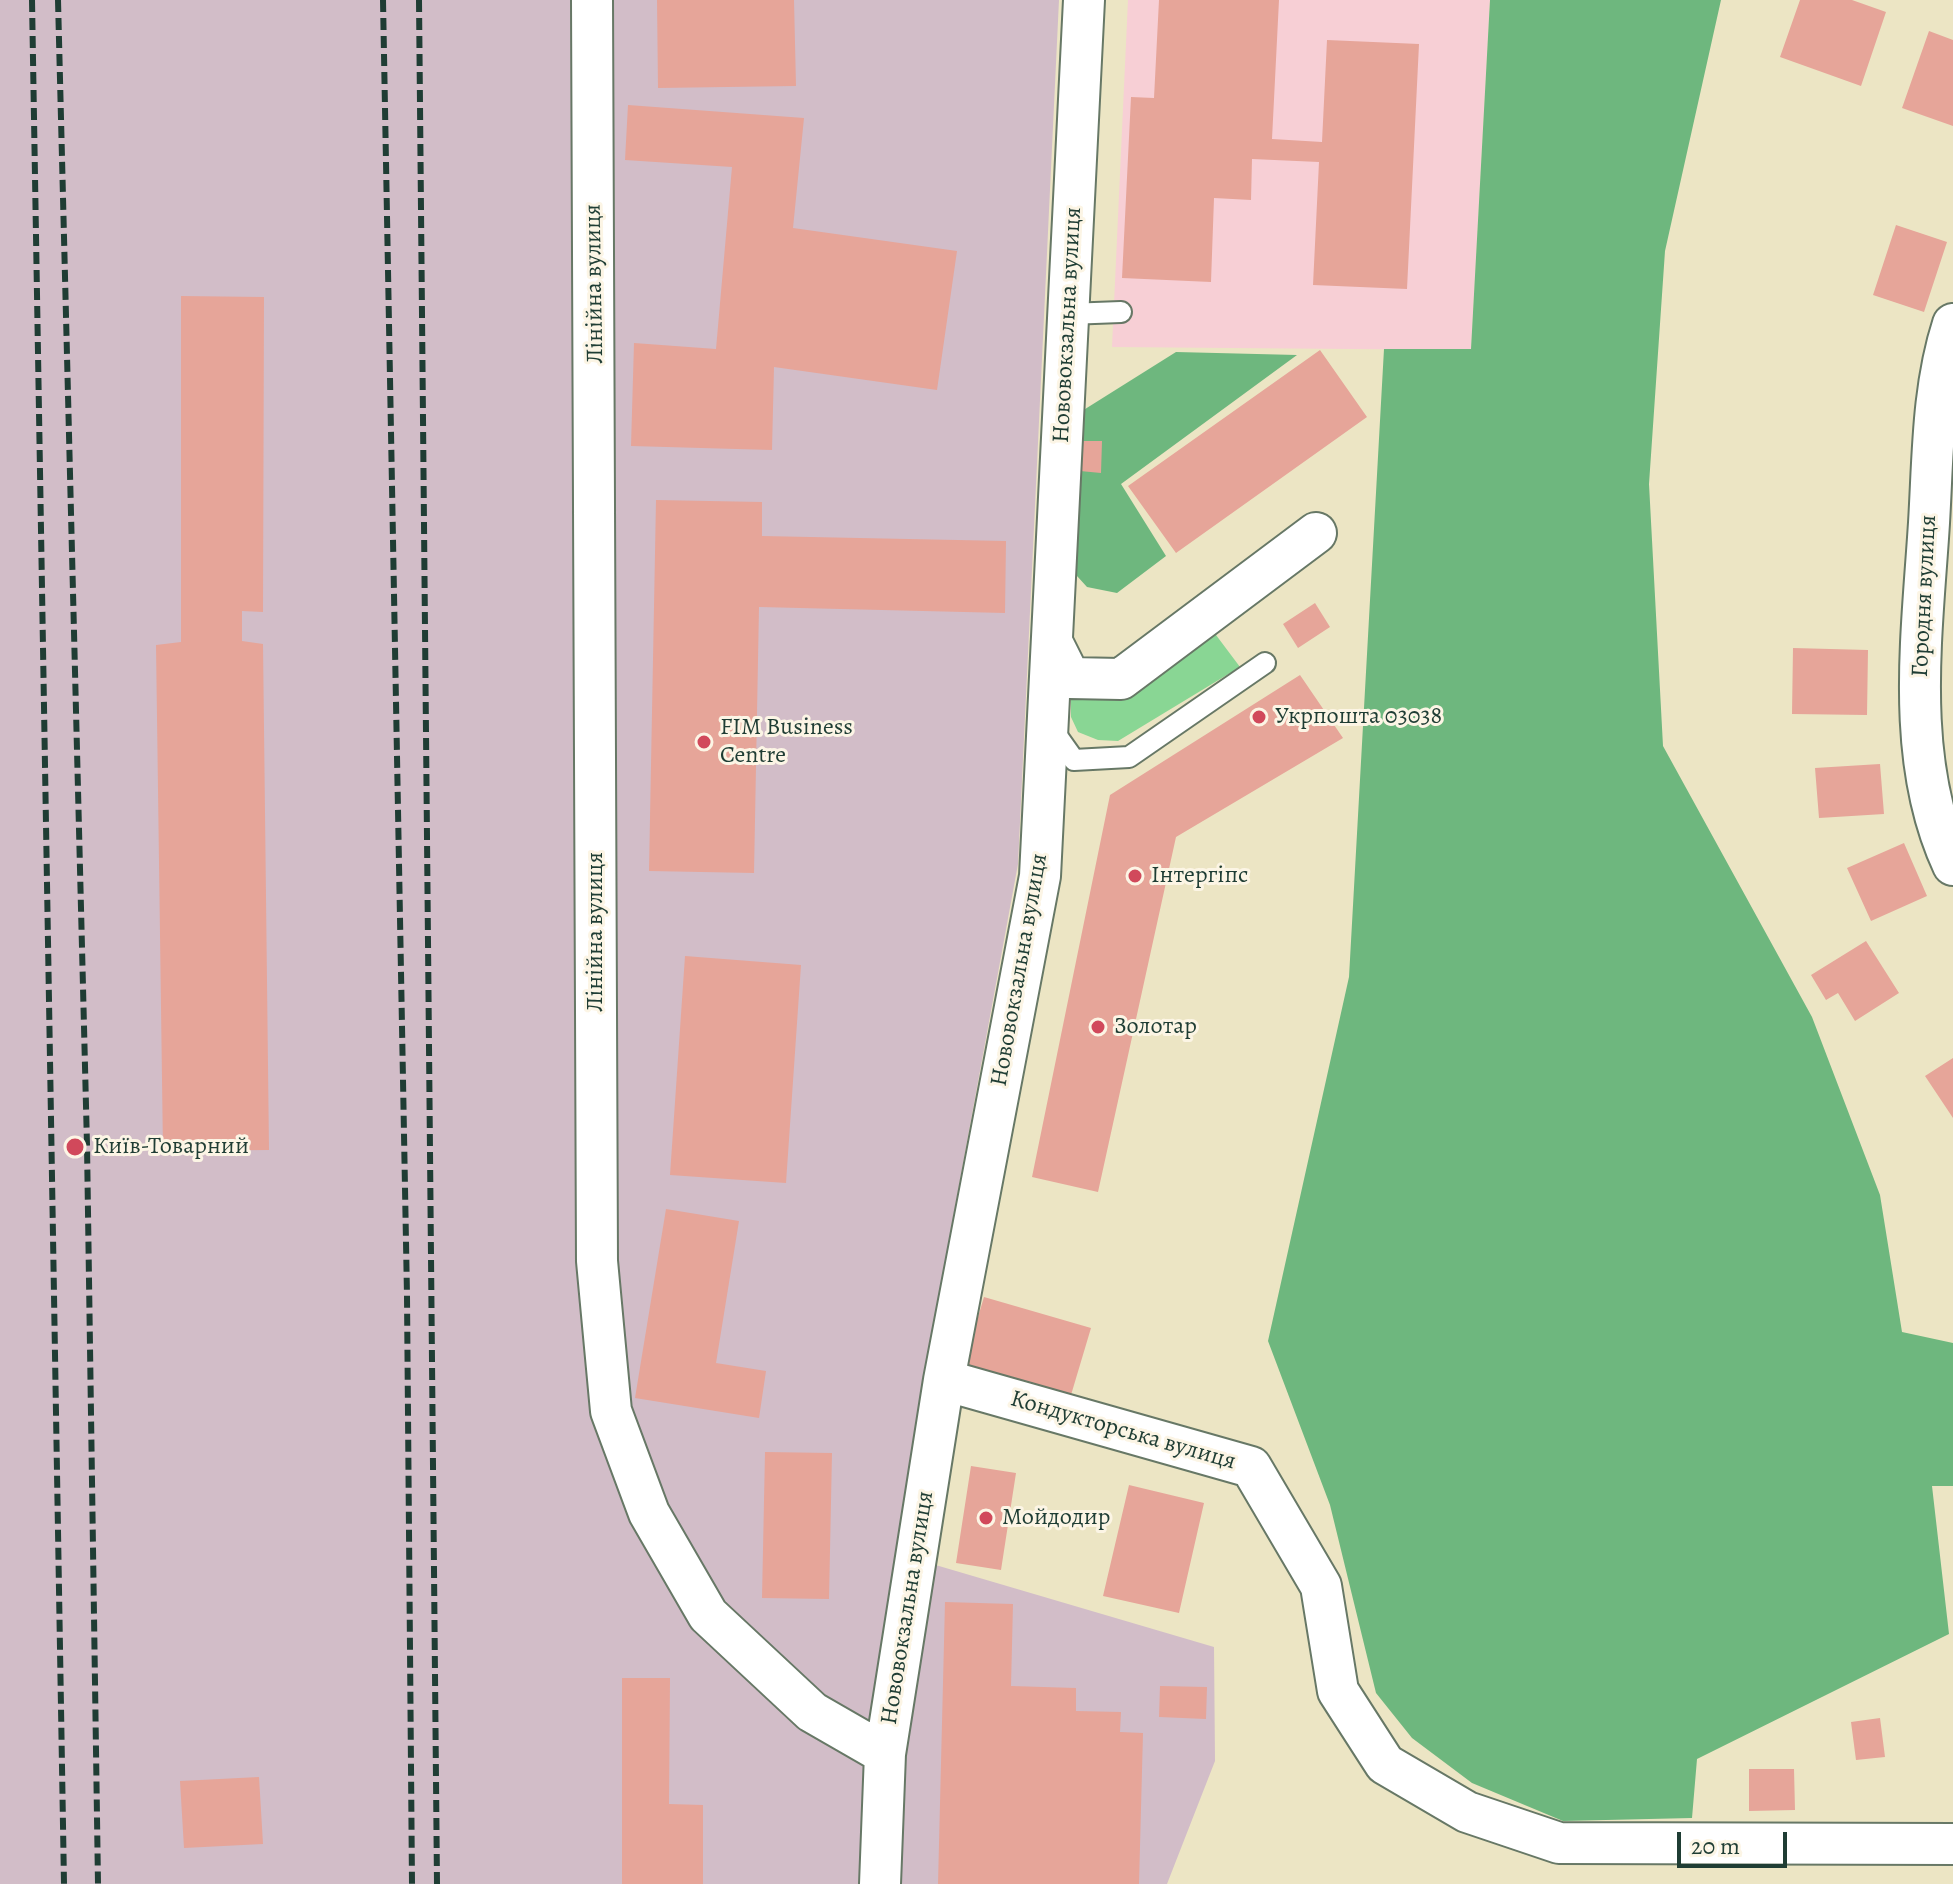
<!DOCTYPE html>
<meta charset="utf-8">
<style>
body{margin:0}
#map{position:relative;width:1953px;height:1884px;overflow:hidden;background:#ece5c4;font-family:Alegreya,serif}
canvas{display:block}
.scale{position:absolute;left:1677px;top:1832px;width:110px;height:36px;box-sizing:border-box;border:4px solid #1f3d34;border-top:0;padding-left:10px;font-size:24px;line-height:28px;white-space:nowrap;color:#1f3d34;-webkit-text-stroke:6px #fcf5e5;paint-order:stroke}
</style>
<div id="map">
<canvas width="1953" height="1884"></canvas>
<div class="scale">20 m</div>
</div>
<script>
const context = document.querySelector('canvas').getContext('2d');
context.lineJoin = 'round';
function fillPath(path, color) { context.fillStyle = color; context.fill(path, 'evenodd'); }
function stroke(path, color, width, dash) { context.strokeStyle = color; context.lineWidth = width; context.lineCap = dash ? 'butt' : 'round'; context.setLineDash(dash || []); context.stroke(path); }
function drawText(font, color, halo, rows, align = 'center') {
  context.font = font + ' Alegreya,serif'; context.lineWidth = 6; context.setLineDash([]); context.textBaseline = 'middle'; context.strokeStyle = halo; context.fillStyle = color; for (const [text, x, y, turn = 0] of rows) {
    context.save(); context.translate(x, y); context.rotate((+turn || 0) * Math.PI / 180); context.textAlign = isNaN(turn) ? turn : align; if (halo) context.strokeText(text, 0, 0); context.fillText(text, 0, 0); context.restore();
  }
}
const built = new Path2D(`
 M 1128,0 L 1490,0 L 1471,350 L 1112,347 Z`);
const industrial = new Path2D(`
 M 0,0 L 1059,0 L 1018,864 L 948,1245 L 922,1561 L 1214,1647 L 1215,1761 L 1167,1884 L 0,1884 Z`);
const green = new Path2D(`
 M 1213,631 L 1240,667 L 1118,741 L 1098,740 L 1078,732 L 1071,717 L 1071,699 L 1123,695 Z`);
const forest = new Path2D(`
 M 1490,0 L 1721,0 L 1665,251 L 1649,484 L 1663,746 L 1812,1017 L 1880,1195 L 1902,1332 L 1953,1343 L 1953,1486 L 1932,1486 L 1949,1634 L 1697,1759 L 1692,1818 L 1563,1821 L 1472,1783 L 1412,1738 L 1376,1693 L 1330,1505 L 1268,1341 L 1349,977 L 1384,349 L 1471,349 Z
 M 1176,352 L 1297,355 L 1121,484 L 1166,556 L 1117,593 L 1087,587 L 1067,565 L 1074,416 Z`);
const building = new Path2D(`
 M 657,0 L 794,0 L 796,86 L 658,88 Z
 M 1159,0 L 1279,0 L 1272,139 L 1322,142 L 1327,40 L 1419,44 L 1407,289 L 1313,285 L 1319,162 L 1252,159 L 1251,200 L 1214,198 L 1211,282 L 1122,278 L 1131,97 L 1154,98 Z
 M 1800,0 L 1852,0 L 1886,12 L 1861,86 L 1780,57 Z
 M 1929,31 L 1953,40 L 1953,126 L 1902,108 Z
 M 628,105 L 804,118 L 793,228 L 957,251 L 937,390 L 774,367 L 772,450 L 631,446 L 634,343 L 716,349 L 732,167 L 625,160 Z
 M 1896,225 L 1947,242 L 1924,312 L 1873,295 Z
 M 181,296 L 264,297 L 263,612 L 242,611 L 242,641 L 263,644 L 269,1150 L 163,1151 L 156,645 L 181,642 Z
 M 1320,350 L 1367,417 L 1176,553 L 1128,486 Z
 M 1081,441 L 1102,441 L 1101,473 L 1080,471 Z
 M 656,500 L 762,502 L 762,536 L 1006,541 L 1005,613 L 759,607 L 754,873 L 649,871 Z
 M 1315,603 L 1330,627 L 1298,648 L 1283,624 Z
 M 1793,648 L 1868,650 L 1867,715 L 1792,714 Z
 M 1300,675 L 1343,738 L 1176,837 L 1098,1192 L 1032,1177 L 1110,795 Z
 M 1880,764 L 1884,814 L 1819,818 L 1815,768 Z
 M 1904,843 L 1927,896 L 1871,921 L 1847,868 Z
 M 1866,941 L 1899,993 L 1855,1021 L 1838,993 L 1826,1000 L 1811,975 Z
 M 685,956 L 801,965 L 786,1183 L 670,1175 Z
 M 1953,1058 L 1953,1118 L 1925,1076 Z
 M 666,1209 L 739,1221 L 716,1363 L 766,1371 L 759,1418 L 635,1398 Z
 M 984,1297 L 1091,1328 L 1071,1395 L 964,1364 Z
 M 765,1452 L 832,1453 L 829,1599 L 762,1598 Z
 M 971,1466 L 1016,1473 L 1001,1570 L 956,1563 Z
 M 1129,1485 L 1204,1503 L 1179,1613 L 1103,1596 Z
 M 945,1602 L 1013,1604 L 1011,1686 L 1076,1688 L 1076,1711 L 1121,1712 L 1120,1732 L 1143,1733 L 1139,1884 L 938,1884 Z
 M 622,1678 L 670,1678 L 669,1804 L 703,1805 L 703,1884 L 622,1884 Z
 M 1160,1686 L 1207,1687 L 1206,1719 L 1159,1717 Z
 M 1880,1718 L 1885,1757 L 1856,1760 L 1851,1722 Z
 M 1749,1769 L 1794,1769 L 1795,1810 L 1749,1811 Z
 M 259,1777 L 263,1844 L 184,1848 L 180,1781 Z`);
const service = new Path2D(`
 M 1068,314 L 1121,312
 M 1052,729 L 1074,760 L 1129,757 L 1265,663`);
const minor = new Path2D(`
 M 592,0 L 597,1261 L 611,1411 L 649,1513 L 708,1615 L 812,1712 L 885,1754
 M 1953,324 C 1932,389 1933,456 1929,523 C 1922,635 1904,760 1953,865
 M 1052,642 L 1070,678 L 1121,679 L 1316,533
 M 944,1380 L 1251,1467 L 1321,1586 L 1338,1691 L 1385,1764 L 1467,1812 L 1559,1843 L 1953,1844
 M 880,1884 L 885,1754 L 944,1380 L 1040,876 L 1084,0`);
const rail = new Path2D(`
 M 32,0 L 64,1884
 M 58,0 L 87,1145 L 98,1884
 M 383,0 L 407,1296 L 412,1884
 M 419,0 L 437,1884`);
const markers = [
 [1259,717,8,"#d1495b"],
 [704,742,8,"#d1495b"],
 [1135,876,8,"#d1495b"],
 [1098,1027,8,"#d1495b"],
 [75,1147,10,"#d1495b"],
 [986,1518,8,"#d1495b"]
];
const streetNames = [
 ["Лінійна вулиця",595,284,-91],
 ["Нововокзальна вулиця",1068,325,-87],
 ["Городня вулиця",1925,596,-87],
 ["Лінійна вулиця",596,932,-90],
 ["Нововокзальна вулиця",1020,970,-80],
 ["Кондукторська вулиця",1123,1431,16],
 ["Нововокзальна вулиця",908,1608,-81]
];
const poiNames = [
 ["Укрпошта 03038",1275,717],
 ["FIM Business",720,728],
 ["Centre",720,756],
 ["Інтергіпс",1151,876],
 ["Золотар",1114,1027],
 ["Київ-Товарний",93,1147],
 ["Мойдодир",1002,1518]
];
fillPath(built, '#f7cfd5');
fillPath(industrial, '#d2bdc8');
fillPath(green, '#89d694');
fillPath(forest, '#6eb77e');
fillPath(building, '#e6a599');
stroke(service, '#677866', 24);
stroke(minor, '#677866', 44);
stroke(service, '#fff', 20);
stroke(minor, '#fff', 40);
stroke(rail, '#1f3d34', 6, [12, 6]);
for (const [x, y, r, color] of markers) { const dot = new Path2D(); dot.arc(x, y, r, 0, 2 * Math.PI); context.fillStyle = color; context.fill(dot); stroke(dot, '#fcf5e5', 3); }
drawText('24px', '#1f3d34', '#fcf5e5', streetNames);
drawText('24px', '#1f3d34', '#fcf5e5', poiNames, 'left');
</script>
